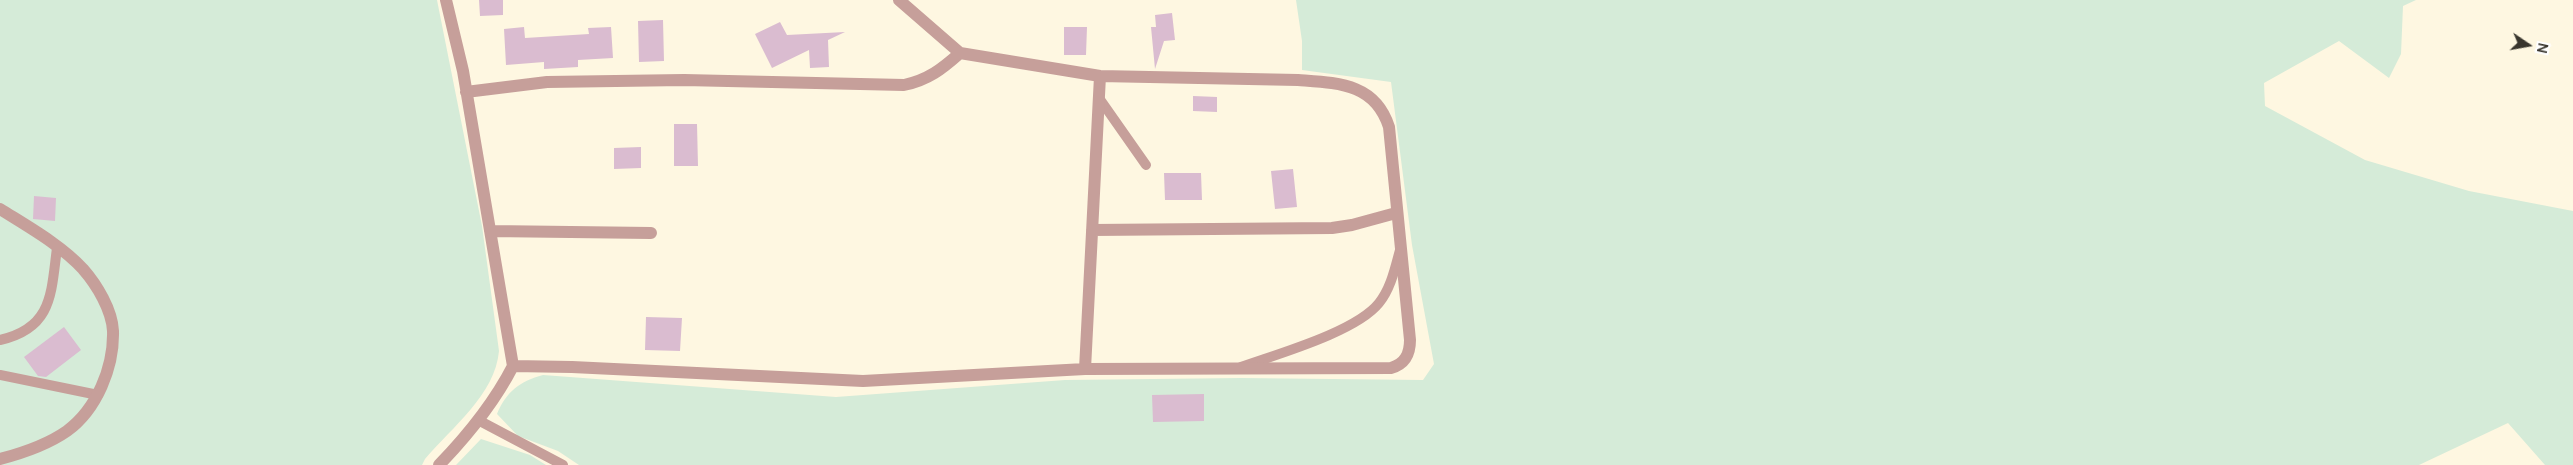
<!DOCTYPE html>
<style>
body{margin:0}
#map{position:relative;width:2573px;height:465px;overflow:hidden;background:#fef7e1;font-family:Manrope,sans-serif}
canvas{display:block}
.north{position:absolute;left:2503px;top:20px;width:50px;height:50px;-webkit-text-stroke:4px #fff;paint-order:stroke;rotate:102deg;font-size:14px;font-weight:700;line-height:20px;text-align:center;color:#39362e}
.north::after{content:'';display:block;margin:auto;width:18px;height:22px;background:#39362e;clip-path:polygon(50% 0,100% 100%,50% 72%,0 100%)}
</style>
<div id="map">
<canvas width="2573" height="465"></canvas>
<div class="north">N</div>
</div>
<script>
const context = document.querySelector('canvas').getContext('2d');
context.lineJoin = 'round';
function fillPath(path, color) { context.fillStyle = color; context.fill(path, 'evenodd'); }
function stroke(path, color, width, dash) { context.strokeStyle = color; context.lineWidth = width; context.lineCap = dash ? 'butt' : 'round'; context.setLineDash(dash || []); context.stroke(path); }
const green = new Path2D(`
 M 0,0 L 437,0 L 482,226 L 499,351 C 495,395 452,427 425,459 L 422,465 L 0,465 Z
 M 1296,0 L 2416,0 L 2403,6 L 2401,54 L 2389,78 L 2339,41 L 2264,83 L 2265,106 L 2365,160 L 2469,191 L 2573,211 L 2573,465 L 2545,465 L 2508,423 L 2419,465 L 579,465 L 558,451 L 518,436 L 497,414 C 506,392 520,381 543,375 L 836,397 L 1065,380 L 1241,378 L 1423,380 L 1434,364 L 1412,245 L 1391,82 L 1302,70 L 1302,41 Z
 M 481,439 L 530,455 L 546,465 L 456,465 Z`);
const building = new Path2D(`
 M 479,0 L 503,0 L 503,15 L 480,16 Z
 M 1172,13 L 1175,40 L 1164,41 L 1155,69 L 1151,27 L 1156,27 L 1155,15 Z
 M 663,20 L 664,61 L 639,62 L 638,21 Z
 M 780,22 L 787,35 L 845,32 L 828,40 L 829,67 L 810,68 L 809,50 L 772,68 L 755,34 Z
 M 524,27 L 525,38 L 589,34 L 588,28 L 611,27 L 613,58 L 578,60 L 578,67 L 544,69 L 544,62 L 506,65 L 504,29 Z
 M 1064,27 L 1087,27 L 1086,55 L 1064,55 Z
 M 1193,96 L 1217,97 L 1217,112 L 1193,111 Z
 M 674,124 L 697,124 L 698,166 L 674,166 Z
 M 641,147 L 641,168 L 614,169 L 614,148 Z
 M 1293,169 L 1297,207 L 1275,209 L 1271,171 Z
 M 1164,173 L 1201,173 L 1202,200 L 1165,200 Z
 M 34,196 L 56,198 L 55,221 L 33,219 Z
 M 646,317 L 682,318 L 680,351 L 645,350 Z
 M 64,327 L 81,350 L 46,377 L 38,376 L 24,357 Z
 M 1204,394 L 1204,421 L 1153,422 L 1152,395 Z`);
const service = new Path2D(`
 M 1099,98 L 1146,165
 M 0,340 C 53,328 51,293 57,248
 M 1241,367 C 1277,354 1356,332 1379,303 C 1391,288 1395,268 1400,250
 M 0,375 L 98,395
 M 478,420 L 563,465`);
const minor = new Path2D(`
 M 466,92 L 547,82 L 684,80 L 904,85 C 928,80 942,69 960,53 L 899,0
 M 0,209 C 27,226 61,245 83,269 C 97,285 112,310 113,331 C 114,367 97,409 67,431 C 47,445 23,453 0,459
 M 1092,230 L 1332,228 L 1352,225 L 1396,213
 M 490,231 L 651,233
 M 513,366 L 572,367 L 863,381 L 1085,369 L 1391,368 C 1405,364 1410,354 1410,340 L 1389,127 C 1375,83 1338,83 1298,80 L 1100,76 L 960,53
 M 1085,369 L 1100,76
 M 439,465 C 467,436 494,403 513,366 L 463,71 L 446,0`);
fillPath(green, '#d5ebd8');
fillPath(building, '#dabcd0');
stroke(service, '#c69f9a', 10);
stroke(minor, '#c69f9a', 12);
</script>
